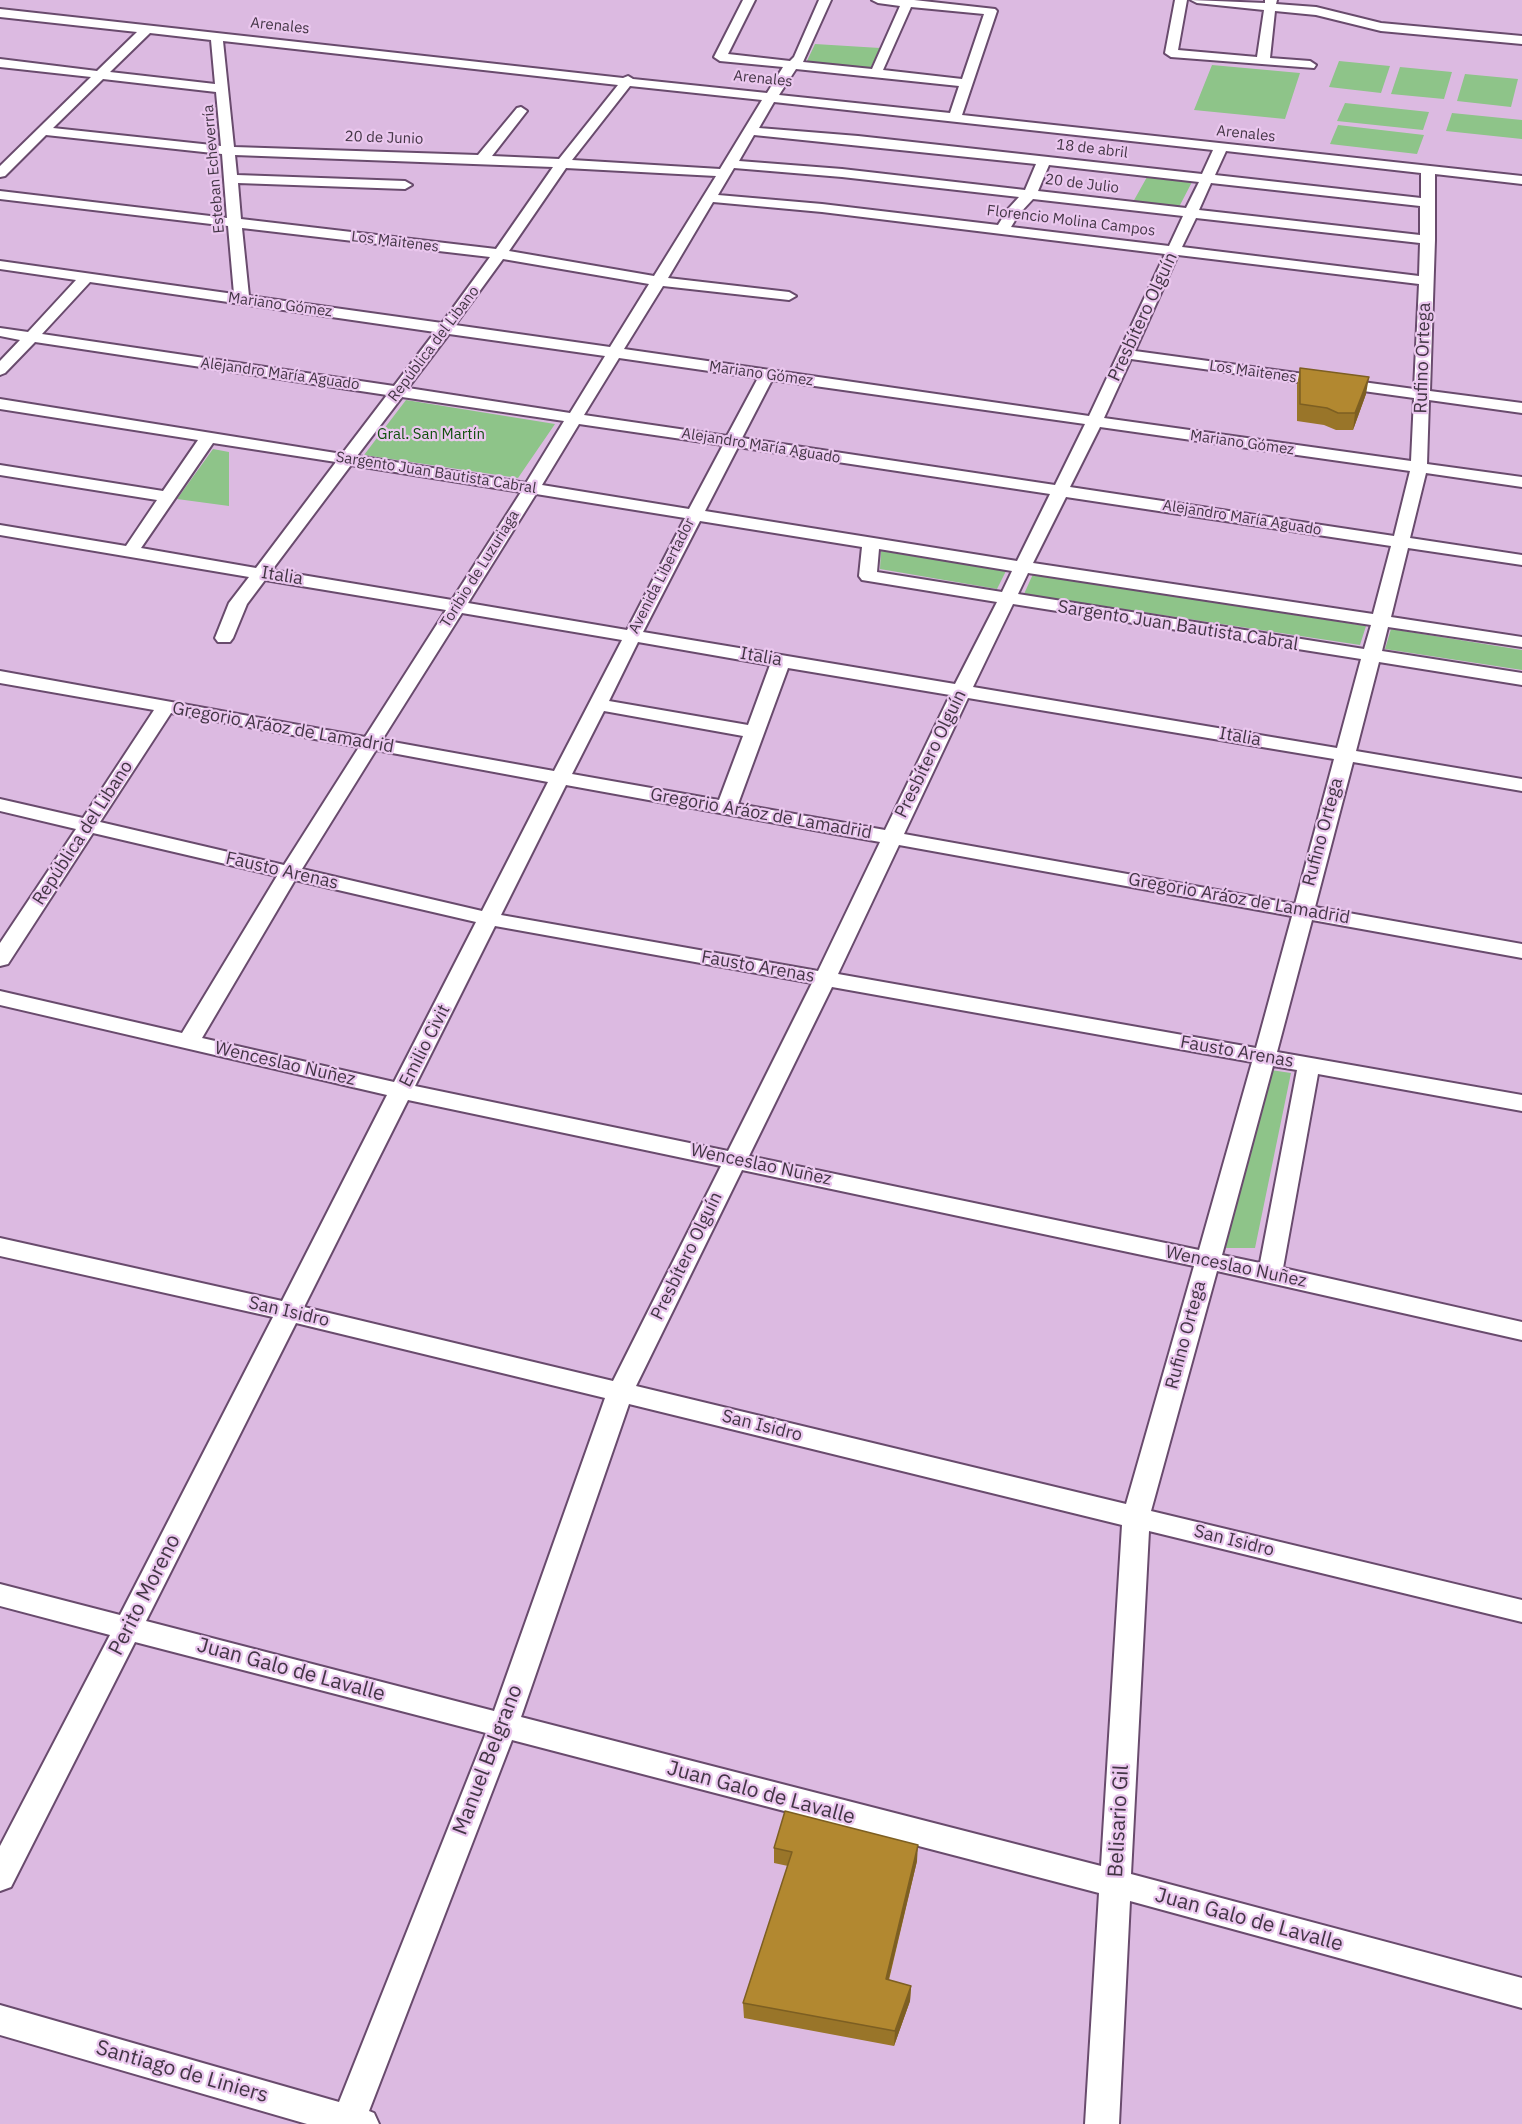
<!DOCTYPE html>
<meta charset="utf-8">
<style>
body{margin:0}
canvas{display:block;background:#dcbae1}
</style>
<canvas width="1522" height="2124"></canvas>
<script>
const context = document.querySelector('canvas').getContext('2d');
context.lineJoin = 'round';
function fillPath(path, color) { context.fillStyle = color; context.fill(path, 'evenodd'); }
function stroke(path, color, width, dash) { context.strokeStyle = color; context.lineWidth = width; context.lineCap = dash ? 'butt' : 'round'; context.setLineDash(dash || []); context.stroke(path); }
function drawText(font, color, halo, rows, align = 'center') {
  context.font = font + ' "IBM Plex Sans",sans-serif'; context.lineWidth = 4.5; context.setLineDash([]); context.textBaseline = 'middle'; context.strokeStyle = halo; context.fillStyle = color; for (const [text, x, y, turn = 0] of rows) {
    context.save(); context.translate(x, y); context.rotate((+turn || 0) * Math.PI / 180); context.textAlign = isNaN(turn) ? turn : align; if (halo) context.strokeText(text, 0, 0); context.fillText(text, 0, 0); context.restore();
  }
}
const green = new Path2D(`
 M 815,44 L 880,48 L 870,69 L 806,63 Z
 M 1339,61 L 1390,66 L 1381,93 L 1329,87 Z
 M 1212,65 L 1300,73 L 1285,119 L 1194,110 Z
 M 1400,67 L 1452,72 L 1444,99 L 1391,94 Z
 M 1465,74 L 1518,79 L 1511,107 L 1457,101 Z
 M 1345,103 L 1429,112 L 1423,130 L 1337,121 Z
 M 1452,113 L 1522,120 L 1522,139 L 1446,131 Z
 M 1338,125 L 1424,135 L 1417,154 L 1330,144 Z
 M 1147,177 L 1192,182 L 1179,207 L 1133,202 Z
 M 406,400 L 555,424 L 518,478 L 364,455 Z
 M 213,449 L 229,452 L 229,506 L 177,499 Z
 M 881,551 L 1006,571 L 997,589 L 880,569 Z
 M 1033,574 L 1366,626 L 1360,645 L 1024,594 Z
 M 1391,629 L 1522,650 L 1522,670 L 1385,649 Z
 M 1264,1069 L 1291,1073 L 1255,1248 L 1211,1248 Z`);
const minor = new Path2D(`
 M 743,0 L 755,0 L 728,54 L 790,61 L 794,57 L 819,0 L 831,0 L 803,62 L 872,69 L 900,6 L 878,3 L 872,0 L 914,0 L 995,9 L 997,11 L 962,115 L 1522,176 L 1522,184 L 1435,174 L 1435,240 L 1430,391 L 1522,403 L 1522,413 L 1429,400 L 1427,464 L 1522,477 L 1522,487 L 1426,473 L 1410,538 L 1522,555 L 1522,565 L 1408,548 L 1391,617 L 1522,637 L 1522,647 L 1388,627 L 1382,651 L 1522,673 L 1522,685 L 1379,662 L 1356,751 L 1522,779 L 1522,791 L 1353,762 L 1315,907 L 1522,944 L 1522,958 L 1312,920 L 1277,1052 L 1522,1095 L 1522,1111 L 1318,1074 L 1283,1268 L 1522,1322 L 1522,1340 L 1217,1271 L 1151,1511 L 1522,1600 L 1522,1622 L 1149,1531 L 1131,1874 L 1522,1978 L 1522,2008 L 1130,1901 L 1119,2124 L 1085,2124 L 1099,1893 L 512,1740 L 369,2111 L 374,2113 L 379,2124 L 307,2124 L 0,2035 L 0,2005 L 339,2102 L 486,1733 L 135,1642 L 11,1887 L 0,1891 L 0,1846 L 110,1635 L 0,1606 L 0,1584 L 120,1615 L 273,1317 L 0,1256 L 0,1238 L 282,1301 L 387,1095 L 0,1005 L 0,991 L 182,1033 L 277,876 L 93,833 L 8,964 L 0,966 L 0,943 L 76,829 L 0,811 L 0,799 L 83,818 L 154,710 L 0,683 L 0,671 L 365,737 L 446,610 L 265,580 L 247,604 L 233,638 L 230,642 L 218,642 L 215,638 L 229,603 L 249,577 L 0,535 L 0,525 L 126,546 L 157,500 L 0,475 L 0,465 L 163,491 L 198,440 L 0,409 L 0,399 L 342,454 L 387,395 L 35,342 L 5,373 L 0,375 L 0,361 L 20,340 L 0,336 L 0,328 L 28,332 L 76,280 L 0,269 L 0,261 L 234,294 L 228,226 L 0,199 L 0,191 L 227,218 L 222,154 L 46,135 L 5,176 L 0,177 L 0,166 L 91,77 L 0,67 L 0,59 L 97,71 L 137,32 L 0,17 L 0,9 L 623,78 L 628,76 L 633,79 L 767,93 L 783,67 L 720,61 L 714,57 ZM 911,7 L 984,14 L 962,79 L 883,70 ZM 150,33 L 211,40 L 215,84 L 110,72 ZM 223,41 L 618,85 L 559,159 L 492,156 L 527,111 L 521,107 L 517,108 L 478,155 L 234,147 ZM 796,69 L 959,86 L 950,113 L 779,95 ZM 103,79 L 216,92 L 221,146 L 53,128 ZM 630,86 L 762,100 L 720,169 L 572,160 ZM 774,102 L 1213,150 L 1202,174 L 858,136 L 759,128 ZM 754,135 L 1036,164 L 1025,190 L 842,169 L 739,161 ZM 1226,151 L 1421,173 L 1421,198 L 1215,175 ZM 235,155 L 553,167 L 496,249 L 241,219 L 238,183 L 405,189 L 412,185 L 405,181 L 237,175 ZM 1049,165 L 1199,182 L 1186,208 L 1038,191 ZM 566,168 L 716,176 L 654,276 L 509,251 ZM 734,168 L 842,177 L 1019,197 L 1008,209 L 998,225 L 822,204 L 718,195 ZM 1211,183 L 1420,206 L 1420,235 L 1199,210 ZM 1033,199 L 1183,216 L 1169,246 L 1011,227 L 1019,214 ZM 713,202 L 822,212 L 1165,254 L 1089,416 L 624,349 L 663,286 L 789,300 L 796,296 L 789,292 L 668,278 ZM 1196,218 L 1420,243 L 1419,276 L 1182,247 ZM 242,228 L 490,257 L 442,323 L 249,296 ZM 1178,255 L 1419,284 L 1414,389 L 1135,351 ZM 503,259 L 649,284 L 610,347 L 455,325 ZM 90,282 L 435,332 L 394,386 L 42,334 ZM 449,334 L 605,356 L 570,413 L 408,388 ZM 619,358 L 758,378 L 727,436 L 584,415 ZM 1131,359 L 1414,398 L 1411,461 L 1104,418 ZM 772,380 L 1085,424 L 1055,485 L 742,438 ZM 402,397 L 564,421 L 526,483 L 357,456 ZM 579,424 L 723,445 L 689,509 L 542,485 ZM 1100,427 L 1410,471 L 1394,536 L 1070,487 ZM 213,443 L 336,462 L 256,568 L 141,548 ZM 738,447 L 1050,494 L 1017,561 L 705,511 ZM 351,465 L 521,492 L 452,600 L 272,570 ZM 536,494 L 685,518 L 627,630 L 468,603 ZM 1066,497 L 1391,546 L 1373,614 L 1033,563 ZM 700,521 L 862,547 L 859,576 L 862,580 L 997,602 L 955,684 L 643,632 ZM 879,549 L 1012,571 L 1002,592 L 877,572 ZM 1028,573 L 1371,625 L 1364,649 L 1018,594 ZM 1013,604 L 1361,659 L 1337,748 L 973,687 ZM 462,613 L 622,640 L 554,771 L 382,740 ZM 638,642 L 770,665 L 748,725 L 609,701 ZM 788,668 L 950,695 L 885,830 L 738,804 ZM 968,698 L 1334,759 L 1295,904 L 904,834 ZM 604,711 L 743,736 L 719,800 L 572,774 ZM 171,713 L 359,747 L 284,865 L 100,822 ZM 376,750 L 548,782 L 482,911 L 302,869 ZM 566,785 L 880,842 L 818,971 L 501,915 ZM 899,845 L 1292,916 L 1256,1048 L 838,974 ZM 295,880 L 476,922 L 394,1082 L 202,1038 ZM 495,926 L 812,983 L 728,1151 L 415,1086 ZM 832,987 L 1252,1062 L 1199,1250 L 749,1156 ZM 1273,1066 L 1297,1070 L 1260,1263 L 1222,1255 ZM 408,1100 L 721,1166 L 613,1381 L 304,1307 ZM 742,1170 L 1194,1266 L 1126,1504 L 636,1386 ZM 296,1323 L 605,1398 L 494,1711 L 146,1621 ZM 629,1404 L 1122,1525 L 1101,1866 L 521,1717 Z
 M 1175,0 L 1187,0 L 1178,50 L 1257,57 L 1264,10 L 1197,3 L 1191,0 L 1265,3 L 1265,0 L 1277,0 L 1276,4 L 1316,7 L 1381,23 L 1522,36 L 1522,44 L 1381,31 L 1316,15 L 1275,11 L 1270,58 L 1310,61 L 1316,65 L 1314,68 L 1171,57 L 1165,53 Z`);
const wall = new Path2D(`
 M 1300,368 L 1366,394 L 1353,430 L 1336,430 L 1324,425 L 1297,421 L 1297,385 Z
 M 774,1848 L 917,1861 L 889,1980 L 911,1986 L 910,2001 L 894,2046 L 744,2018 L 743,2003 L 788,1866 L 774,1863 Z`);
const shadedWall = new Path2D(`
 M 1369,377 L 1366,394 L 1353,430 L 1355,413 Z
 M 918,1845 L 917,1861 L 885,1994 L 886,1979 Z
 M 911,1986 L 910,2001 L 894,2046 L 895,2031 Z`);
const building = new Path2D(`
 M 1300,368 L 1369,377 L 1355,413 L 1338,413 L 1327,408 L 1300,404 Z
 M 785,1811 L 918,1845 L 886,1979 L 911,1986 L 895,2031 L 743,2003 L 792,1852 L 774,1848 Z`);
const farStreetnames = [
 ["Arenales",280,26,6],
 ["Arenales",763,79,6],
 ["Arenales",1246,134,6],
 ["20 de Junio",384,138,2],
 ["18 de abril",1092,149,7],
 ["Esteban Echeverría",214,169,-95],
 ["20 de Julio",1082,184,7],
 ["Florencio Molina Campos",1071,221,7],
 ["Los Maitenes",395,242,7],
 ["Mariano Gómez",280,305,8],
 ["República del Libano",434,344,-53],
 ["Los Maitenes",1253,372,8],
 ["Alejandro María Aguado",280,374,8],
 ["Mariano Gómez",761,374,8],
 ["Mariano Gómez",1242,443,8],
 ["Alejandro María Aguado",761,446,9],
 ["Sargento Juan Bautista Cabral",436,473,9],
 ["Alejandro María Aguado",1242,518,9],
 ["Toribio de Luzuriaga",480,569,-58],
 ["Avenida Libertador",662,576,-63]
];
const farParknames = [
 ["Gral. San Martín",431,435]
];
const streetNames = [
 ["Presbítero Olguín",1143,317,-65],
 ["Rufino Ortega",1423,358,-88],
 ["Italia",282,576,9],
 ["Sargento Juan Bautista Cabral",1178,626,9],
 ["Italia",761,657,10],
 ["Gregorio Aráoz de Lamadrid",283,728,10],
 ["Italia",1240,737,10],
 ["Presbítero Olguín",931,754,-64],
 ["Gregorio Aráoz de Lamadrid",761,814,10],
 ["Rufino Ortega",1323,832,-75],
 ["República del Libano",83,833,-57],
 ["Fausto Arenas",282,871,13],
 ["Gregorio Aráoz de Lamadrid",1239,899,10],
 ["Fausto Arenas",758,967,10],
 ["Emilio Civit",425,1046,-63],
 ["Fausto Arenas",1237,1052,10],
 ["Wenceslao Nuñez",285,1064,13],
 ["Wenceslao Nuñez",761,1165,12],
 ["Presbítero Olguín",687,1256,-64],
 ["Wenceslao Nuñez",1236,1267,12],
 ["San Isidro",289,1312,13],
 ["Rufino Ortega",1186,1335,-75],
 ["San Isidro",762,1426,14],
 ["San Isidro",1234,1541,14]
];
const nearStreetnames = [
 ["Perito Moreno",145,1595,-63],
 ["Juan Galo de Lavalle",291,1670,15],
 ["Manuel Belgrano",488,1760,-69],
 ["Juan Galo de Lavalle",761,1793,15],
 ["Belisario Gil",1119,1821,-87],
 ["Juan Galo de Lavalle",1249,1920,15],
 ["Santiago de Liniers",182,2072,16]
];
fillPath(green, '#8ec489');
stroke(minor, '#694b6d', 4);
fillPath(minor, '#fff');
fillPath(wall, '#997529');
fillPath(shadedWall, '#7d5f22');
fillPath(building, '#b28830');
stroke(building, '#7d5f22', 1.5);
drawText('15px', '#433545', '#eac7ee', farStreetnames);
drawText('15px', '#10500d', '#eac7ee', farParknames);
drawText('18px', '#433545', '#eac7ee', streetNames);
drawText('21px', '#433545', '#eac7ee', nearStreetnames);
</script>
